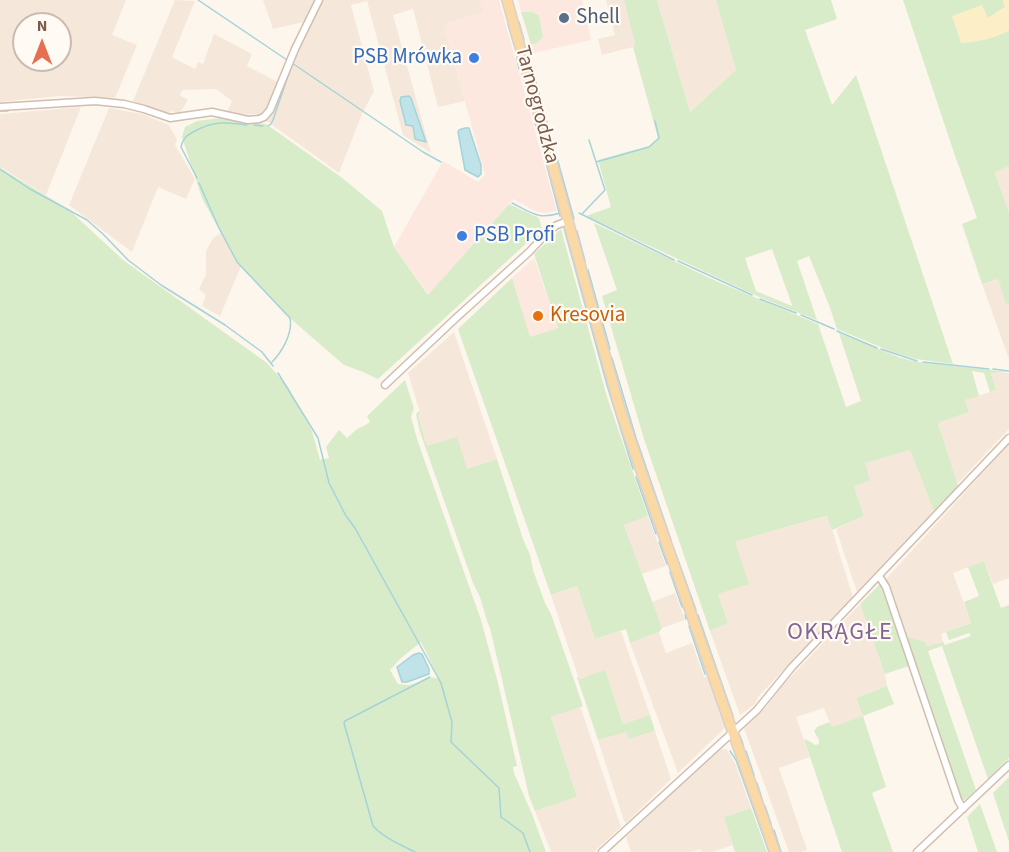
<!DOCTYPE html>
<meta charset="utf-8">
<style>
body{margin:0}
#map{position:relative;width:1009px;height:852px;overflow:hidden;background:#fdf6ec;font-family:"Source Sans 3",sans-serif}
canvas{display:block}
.north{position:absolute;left:12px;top:12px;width:60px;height:60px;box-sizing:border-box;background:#fffaf3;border:2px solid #cabbb1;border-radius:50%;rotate:0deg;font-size:16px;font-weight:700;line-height:24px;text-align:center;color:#7a5c4d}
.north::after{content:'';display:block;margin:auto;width:21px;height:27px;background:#e76f51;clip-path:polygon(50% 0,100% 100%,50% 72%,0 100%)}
</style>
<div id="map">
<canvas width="1009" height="852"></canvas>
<div class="north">N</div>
</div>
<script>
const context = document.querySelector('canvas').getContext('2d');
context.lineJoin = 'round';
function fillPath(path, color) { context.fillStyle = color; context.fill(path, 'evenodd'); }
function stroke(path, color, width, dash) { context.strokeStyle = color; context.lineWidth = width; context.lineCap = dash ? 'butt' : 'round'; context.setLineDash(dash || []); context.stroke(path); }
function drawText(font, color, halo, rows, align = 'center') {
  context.font = font + ' "Source Sans 3",sans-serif'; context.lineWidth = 4.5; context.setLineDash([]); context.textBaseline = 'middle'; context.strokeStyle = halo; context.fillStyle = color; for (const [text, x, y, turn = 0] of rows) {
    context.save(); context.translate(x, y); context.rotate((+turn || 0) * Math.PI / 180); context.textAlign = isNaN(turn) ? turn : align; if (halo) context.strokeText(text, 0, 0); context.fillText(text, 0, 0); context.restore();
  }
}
const residential = new Path2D(`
 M 0,0 L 126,0 L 112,35 L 137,45 L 115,98 L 59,96 L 0,102 ZM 24,24 L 60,24 L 60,60 L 24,60 Z
 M 175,0 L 195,1 L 172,57 L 195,69 L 198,62 L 203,64 L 214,34 L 252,54 L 247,66 L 278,82 L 303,22 L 273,29 L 263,0 L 480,0 L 484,13 L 444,24 L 465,101 L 438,107 L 413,9 L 393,15 L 431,153 L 403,135 L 367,1 L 351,5 L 374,91 L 362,114 L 339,173 L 257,114 L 238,115 L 227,112 L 232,101 L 216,89 L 182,90 L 180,95 L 188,100 L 180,113 L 171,111 L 168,116 L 133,101 Z
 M 606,0 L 624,0 L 635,44 L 633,47 L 602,55 L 598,39 L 615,35 Z
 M 657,0 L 716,0 L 727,37 L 736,70 L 690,112 Z
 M 81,107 L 46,195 L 0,167 L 0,114 Z
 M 109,108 L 142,114 L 169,125 L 177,140 L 175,145 L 195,179 L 186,199 L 158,187 L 132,252 L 69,205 Z
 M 1009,166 L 1009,213 L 995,171 Z
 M 221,233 L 236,261 L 241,266 L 220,316 L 202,306 L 206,295 L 199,289 L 206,275 L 206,251 L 213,238 Z
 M 998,279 L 1006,303 L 1009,303 L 1009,359 L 982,284 Z
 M 454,332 L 497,459 L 467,469 L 427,446 L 418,415 L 420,413 L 408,373 Z
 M 991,373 L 1009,373 L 1009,429 L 957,484 L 938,423 L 969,412 L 965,400 L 996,390 Z
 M 1009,444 L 1009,578 L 993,584 L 984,561 L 953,573 L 971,623 L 941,634 L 943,642 L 927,646 L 925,642 L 906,636 L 886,579 Z
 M 910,450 L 934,512 L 857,592 L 836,529 L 864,516 L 854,486 L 864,463 Z
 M 648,516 L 666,566 L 642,574 L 624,525 Z
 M 828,516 L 853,597 L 758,697 L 755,704 L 740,715 L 710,631 L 728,623 L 718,594 L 735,542 L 782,528 Z
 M 577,586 L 595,639 L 621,631 L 650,715 L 623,724 L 605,671 L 579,679 L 551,595 Z
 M 675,593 L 685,620 L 662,628 L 652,602 Z
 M 860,604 L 885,674 L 887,686 L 856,698 L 863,716 L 832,728 L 824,708 L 796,717 L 810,757 L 779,768 L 807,850 L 801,852 L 789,852 L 744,728 L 766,707 L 783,685 Z
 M 659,632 L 666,653 L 692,643 L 704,677 L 709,676 L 726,727 L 678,773 L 630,643 Z
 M 580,706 L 621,827 L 594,852 L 551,852 L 535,811 L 577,797 L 551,717 Z
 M 626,731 L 629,739 L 655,731 L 671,779 L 626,823 L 624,821 L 598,740 Z
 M 724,749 L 727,750 L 735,763 L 751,808 L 724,817 L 733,845 L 712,852 L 702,852 L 700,849 L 692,852 L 631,852 L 626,837 L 716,751 Z`);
const commercial = new Path2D(`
 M 480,0 L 499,0 L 557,211 L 545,213 L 537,212 L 513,199 L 429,295 L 394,247 L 443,161 L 478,182 L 485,175 L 444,24 L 483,13 Z
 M 518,0 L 582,0 L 591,40 L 534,53 L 525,24 L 521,12 Z
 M 534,258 L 558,328 L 530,338 L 512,278 Z`);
const green = new Path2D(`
 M 624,0 L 657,0 L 690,112 L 736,70 L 716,0 L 831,0 L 837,19 L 805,30 L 832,105 L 856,75 L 953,364 L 916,359 L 890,351 L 837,329 L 829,305 L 809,256 L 797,261 L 817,320 L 757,296 L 586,216 L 611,207 L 598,160 L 649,146 L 658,138 L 633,47 L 635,44 ZM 772,249 L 792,305 L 792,306 L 756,291 L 745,258 Z
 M 903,0 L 1003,0 L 1005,7 L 988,18 L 952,16 L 1002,34 L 1009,30 L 1009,166 L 995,172 L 1009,213 L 1009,303 L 1006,304 L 998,279 L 982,284 L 962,224 L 977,218 L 951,144 Z
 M 521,12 L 533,12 L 539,16 L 543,37 L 537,43 L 531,45 L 525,24 Z
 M 220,118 L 237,121 L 266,124 L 341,177 L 382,211 L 394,247 L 428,295 L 509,204 L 539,218 L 542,229 L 378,379 L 363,372 L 344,365 L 284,313 L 236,261 L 202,198 L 182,137 L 185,127 L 197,121 Z
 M 0,168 L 68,209 L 123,260 L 267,363 L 288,387 L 312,431 L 320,460 L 329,458 L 326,447 L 339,430 L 347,438 L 357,429 L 364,426 L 370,422 L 367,416 L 405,380 L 414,408 L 411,417 L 418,442 L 481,620 L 498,683 L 517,766 L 513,767 L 514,773 L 532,814 L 546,852 L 0,852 ZM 421,642 L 439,679 C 424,674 422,683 409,685 C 405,685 402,684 398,684 L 390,670 L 401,658 Z
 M 594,223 L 716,281 L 818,324 L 846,407 L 861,401 L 839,333 L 901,358 L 917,362 L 1009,372 L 991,373 L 996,390 L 990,392 L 984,373 L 972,371 L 979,396 L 965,400 L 969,412 L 938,423 L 958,486 L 934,512 L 910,450 L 865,463 L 870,480 L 854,486 L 864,516 L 832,530 L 827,516 L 782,528 L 735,542 L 749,584 L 718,594 L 728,623 L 710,631 L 644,439 L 602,296 L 617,290 Z
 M 561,229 L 607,397 L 648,516 L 624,525 L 662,628 L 659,632 L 630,643 L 626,629 L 595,639 L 577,586 L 551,595 L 458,329 L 512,278 L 530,337 L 558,328 L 534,254 Z
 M 419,411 L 420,414 L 418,415 L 427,446 L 457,437 L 467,469 L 497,459 L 523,539 L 530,555 L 533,570 L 545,603 L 551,614 L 583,706 L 551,717 L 577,797 L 535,811 L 529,796 L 490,628 L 487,621 L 480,597 L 473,583 L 420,432 L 416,414 Z
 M 984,561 L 1001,608 L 1009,605 L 1009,758 L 988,779 L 942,646 L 928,651 L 976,790 L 965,800 L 961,799 L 906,636 L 925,642 L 927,646 L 943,642 L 945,645 L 971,636 L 969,633 L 949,640 L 946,632 L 971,623 L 964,602 L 979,596 L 968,567 Z
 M 880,584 L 909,666 L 885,674 L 860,604 Z
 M 605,670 L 623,724 L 650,715 L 655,731 L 629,739 L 626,732 L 598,740 L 577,677 L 578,677 L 580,679 Z
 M 887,686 L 894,704 L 863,716 L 886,787 L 872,793 L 893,852 L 842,852 L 804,739 L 809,741 L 815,745 L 819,744 L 819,740 L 814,731 L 817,727 L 829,722 L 832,727 L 863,716 L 856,698 Z
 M 1009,777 L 1009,842 L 993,793 Z
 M 980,804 L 997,852 L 978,852 L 967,817 Z
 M 751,808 L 767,852 L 735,852 L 724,817 Z`);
const sand = new Path2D(`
 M 1003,0 L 1009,0 L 1009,30 C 994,39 979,42 961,43 L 952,16 L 982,5 L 988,18 L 1005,7 Z`);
const water = new Path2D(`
 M 409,96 L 411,98 L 426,142 L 415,139 L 413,126 L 406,125 L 400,101 L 401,97 Z
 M 465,128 L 469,128 L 481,165 L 481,174 L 478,177 L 465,170 L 458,132 L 459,130 Z
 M 419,653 L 422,654 L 429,669 L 429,674 L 407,682 L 402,682 L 397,667 L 413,655 Z`);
const stream = new Path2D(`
 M 198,0 L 287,60
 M 519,22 L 524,40
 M 508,24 L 514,45
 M 517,58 L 519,69
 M 292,63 L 423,152 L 441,162
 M 532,68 L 551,137
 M 0,111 L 8,111
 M 535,123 L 536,126
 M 254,125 L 263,126
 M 268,126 L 271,124 L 273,120 L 290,70
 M 539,135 L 540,139
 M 554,147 L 574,219
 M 543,151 L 560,216
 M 596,162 L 649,147 L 659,138 L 655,121
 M 0,169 L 30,189 L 87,220 L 103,234 L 128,260 L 161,285 L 225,325 L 262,352 L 273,366
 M 197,178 L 181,147 C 183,137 189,134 197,130 C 215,120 228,123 247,125
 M 199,183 L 218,226 L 237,262 L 290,318 C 293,333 282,352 272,362
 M 512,203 C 532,213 538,220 560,213
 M 579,213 L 674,260
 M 582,214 L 605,190 L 589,140
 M 564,228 L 607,385 L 633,469
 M 577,231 L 585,261
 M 678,261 L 752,295
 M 588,270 L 610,349
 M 760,299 L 796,313
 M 801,315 L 834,329
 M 837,331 L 877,348
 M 881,349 L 917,361
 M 612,358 L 636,438 L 671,540
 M 923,362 L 989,369
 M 993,369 L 1009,371
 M 278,373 L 318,438 L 329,483 L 346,516 L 355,528 L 441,683 L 452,722 L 451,742 L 499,788 L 501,817 L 523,833 L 530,852
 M 636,477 L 656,534
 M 659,542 L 667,564
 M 674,549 L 696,610
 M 670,572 L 682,607
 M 685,615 L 686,619
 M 698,615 L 733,716
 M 689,626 L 705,674
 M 740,736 L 743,744
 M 730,751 L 736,760 L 769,852
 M 746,751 L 754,775
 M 757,783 L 762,799
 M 765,806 L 771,824
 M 774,830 L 781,852
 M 415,852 C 401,845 384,838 373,826 L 344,723 L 345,721 L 430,677`);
const street = new Path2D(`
 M 0,107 L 95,101 L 124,104 L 144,109 L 170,118 L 212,112 L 248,120 L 259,119 L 264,117 L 270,110 L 295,49 L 319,0
 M 385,385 L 456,318 L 529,252 L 547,233 L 557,225 L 568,221
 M 879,576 L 886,587 L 958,800 L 963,809
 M 602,852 L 757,710 L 792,667 L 1009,438
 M 917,852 L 1009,765`);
const primary = new Path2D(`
 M 507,0 L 620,409 L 641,471 L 775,852`);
const markers = [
 [564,18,6,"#5c6f8a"],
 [474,58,6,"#3f7fe0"],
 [462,236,6,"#3f7fe0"],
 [538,316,6,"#e8710a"]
];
const serviceNames = [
 ["Shell",576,18]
];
const shopNames = [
 ["PSB Mrówka",462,58],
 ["PSB Profi",474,236,"left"]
];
const streetNames = [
 ["Tarnogrodzka",536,105,75]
];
const foodNames = [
 ["Kresovia",550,316]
];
const quarterNames = [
 ["OKRĄGŁE",840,634]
];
fillPath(residential, '#f5e8da');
fillPath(commercial, '#fde8e0');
fillPath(green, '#d8ecc9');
fillPath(sand, '#fcefc7');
fillPath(water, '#bfe3e8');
stroke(water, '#a5d3da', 1.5);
stroke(stream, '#a5d3da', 1.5);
stroke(street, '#d1beb0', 9);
stroke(primary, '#dad1cd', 12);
stroke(street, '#fff', 6);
stroke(primary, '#fbd9a5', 9);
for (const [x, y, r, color] of markers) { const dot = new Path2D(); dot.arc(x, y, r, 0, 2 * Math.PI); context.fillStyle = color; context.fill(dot); stroke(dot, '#fffaf3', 2); }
drawText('21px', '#4e5e75', '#fffaf3', serviceNames, 'left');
drawText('21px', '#366cbe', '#fffaf3', shopNames, 'right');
drawText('21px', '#7a5c4d', '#fffaf3', streetNames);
drawText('21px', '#c56008', '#fffaf3', foodNames, 'left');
context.letterSpacing = '1.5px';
drawText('24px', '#846695', '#fffaf3', quarterNames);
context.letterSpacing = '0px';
</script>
